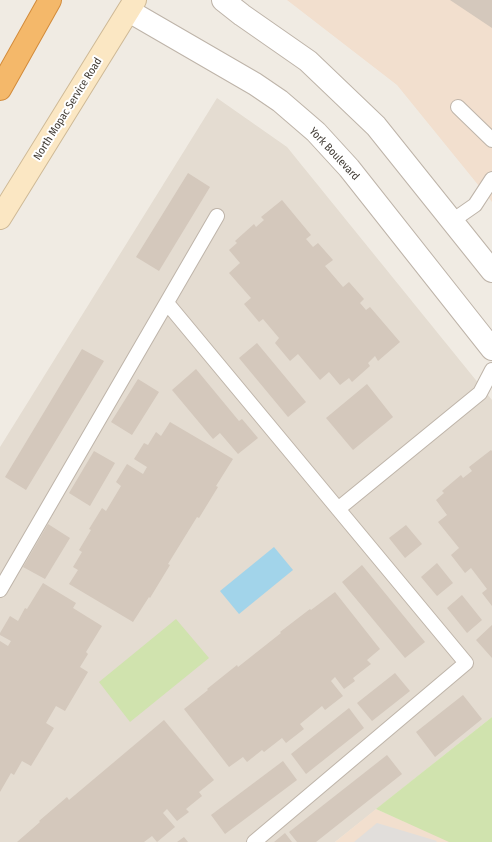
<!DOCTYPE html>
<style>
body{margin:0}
canvas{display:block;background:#f0ebe3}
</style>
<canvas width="492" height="842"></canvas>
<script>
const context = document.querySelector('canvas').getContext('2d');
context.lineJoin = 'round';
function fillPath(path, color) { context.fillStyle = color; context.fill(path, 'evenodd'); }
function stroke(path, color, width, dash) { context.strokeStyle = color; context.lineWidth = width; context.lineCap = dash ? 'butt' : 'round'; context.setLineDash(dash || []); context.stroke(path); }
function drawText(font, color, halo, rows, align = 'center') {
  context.font = font + ' "Fira Sans Condensed",sans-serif'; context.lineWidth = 4; context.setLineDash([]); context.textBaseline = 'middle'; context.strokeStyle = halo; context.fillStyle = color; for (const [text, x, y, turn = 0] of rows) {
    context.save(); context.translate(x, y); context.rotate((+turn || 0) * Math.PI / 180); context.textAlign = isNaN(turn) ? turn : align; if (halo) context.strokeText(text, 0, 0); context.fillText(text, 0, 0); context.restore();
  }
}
const residential = new Path2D(`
 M 217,98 L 287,147 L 492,400 L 492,717 L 335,842 L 0,842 L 0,447 Z`);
const commercial = new Path2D(`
 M 287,0 L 492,0 L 492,202 L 397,85 Z
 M 376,809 L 451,842 L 335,842 Z`);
const green = new Path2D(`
 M 176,619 L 209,658 L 130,722 L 99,682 Z
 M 492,717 L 492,842 L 449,842 L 376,809 Z`);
const parking = new Path2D(`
 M 377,823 L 437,841 L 436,842 L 354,842 Z`);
const water = new Path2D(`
 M 274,547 L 293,570 L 239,614 L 220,591 Z`);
const building = new Path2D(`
 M 450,0 L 492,0 L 492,28 Z
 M 188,173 L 210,187 L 159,271 L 136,257 Z
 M 282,200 L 311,235 L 306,239 L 313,247 L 318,243 L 333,260 L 325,266 L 343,287 L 349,282 L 364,299 L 360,303 L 366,310 L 370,307 L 400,342 L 378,361 L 375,356 L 368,363 L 370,366 L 352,382 L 349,378 L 340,385 L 329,372 L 320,380 L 298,354 L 290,361 L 275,343 L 279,338 L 263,319 L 259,322 L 244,304 L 251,298 L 229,273 L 240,263 L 229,250 L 237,243 L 235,241 L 254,224 L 256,227 L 264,220 L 261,217 Z
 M 257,343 L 306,402 L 288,417 L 239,358 Z
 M 82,349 L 104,361 L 26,490 L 5,477 Z
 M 196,369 L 239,421 L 242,419 L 258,438 L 238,454 L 220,433 L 213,439 L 172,390 Z
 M 138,379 L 159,392 L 132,435 L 111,422 Z
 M 367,384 L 393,417 L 353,450 L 326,418 Z
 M 170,422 L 233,459 L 216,486 L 218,487 L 199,518 L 197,517 L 168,564 L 170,565 L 150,598 L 149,597 L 133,622 L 69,584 L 78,570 L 73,567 L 82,552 L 79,550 L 91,530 L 89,529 L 102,508 L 106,511 L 121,486 L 116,482 L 127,464 L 143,474 L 147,467 L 134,459 L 144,443 L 148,445 L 156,432 L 161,436 Z
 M 491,450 L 492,451 L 492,606 L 482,593 L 487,589 L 471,568 L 465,573 L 451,555 L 459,548 L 438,522 L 447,515 L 436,500 L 444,493 L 442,491 L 461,475 L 463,478 L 472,471 L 469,467 Z
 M 94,451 L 115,463 L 90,506 L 69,493 Z
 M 48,524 L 70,538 L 45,579 L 23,567 Z
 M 406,525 L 422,544 L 405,558 L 389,538 Z
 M 437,563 L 453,583 L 437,596 L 421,577 Z
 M 362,565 L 425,642 L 405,658 L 342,582 Z
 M 43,583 L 76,603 L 73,608 L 102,626 L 86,652 L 88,654 L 80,667 L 88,672 L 65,711 L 56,706 L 46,723 L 54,728 L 31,766 L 22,761 L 14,775 L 11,773 L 0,792 L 0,641 L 8,646 L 11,641 L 0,635 L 0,633 L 10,616 L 18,621 L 25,608 L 27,609 Z
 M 335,592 L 380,649 L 367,660 L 371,664 L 353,678 L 355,681 L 344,689 L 335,677 L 331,681 L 343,696 L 325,710 L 322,706 L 300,724 L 304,729 L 286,743 L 282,738 L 264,752 L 262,750 L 247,762 L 243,757 L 229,767 L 184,709 L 208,690 L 207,689 L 237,665 L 238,667 L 281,633 L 280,632 L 310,609 L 311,610 Z
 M 462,595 L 482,620 L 467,633 L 447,608 Z
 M 492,625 L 492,658 L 476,640 Z
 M 395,673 L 410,691 L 372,721 L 357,703 Z
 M 463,695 L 482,719 L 435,757 L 416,732 Z
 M 349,708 L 364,728 L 306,774 L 291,754 Z
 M 164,720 L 214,780 L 199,792 L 202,796 L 186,809 L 189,812 L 177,821 L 167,809 L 163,813 L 175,827 L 157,842 L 152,836 L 144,842 L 17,842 L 40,822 L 39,821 L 67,797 L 69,800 Z
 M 387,755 L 402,774 L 316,842 L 297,842 L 289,832 Z
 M 283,761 L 297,780 L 225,834 L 211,815 Z
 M 285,833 L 292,842 L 274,842 Z
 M 184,837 L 188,842 L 177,842 Z`);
const lane = new Path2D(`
 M 458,107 L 492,140
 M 452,221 L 475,205 L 492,179
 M 167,303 L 466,663 L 254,842
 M 338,509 L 480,393 L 492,370
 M 0,590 L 217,216`);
const street = new Path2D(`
 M 223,0 L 242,15 L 308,61 L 376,126 L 492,271
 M 129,11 L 255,84 L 280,101 L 316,132 L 349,168 L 492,349`);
const secondary = new Path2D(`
 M 0,218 L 135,0`);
const highway = new Path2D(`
 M 0,89 L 50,0`);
const streetNames = [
 ["North Mopac Service Road",68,109,-58],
 ["York Boulevard",334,154,47]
];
fillPath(residential, '#e4dcd1');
fillPath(commercial, '#f2dfce');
fillPath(green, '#d0e3ae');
fillPath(parking, '#e1dedb');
fillPath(water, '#a2d4ea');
fillPath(building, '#d4c8bc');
stroke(lane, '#beb4a9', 16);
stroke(street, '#beb4a9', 24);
stroke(secondary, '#ceb996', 24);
stroke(highway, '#d28b3b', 24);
stroke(lane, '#fff', 14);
stroke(street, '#fff', 22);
stroke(secondary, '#fbe7c3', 22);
stroke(highway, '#f4b86a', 22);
drawText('11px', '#413b34', '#fff', streetNames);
</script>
